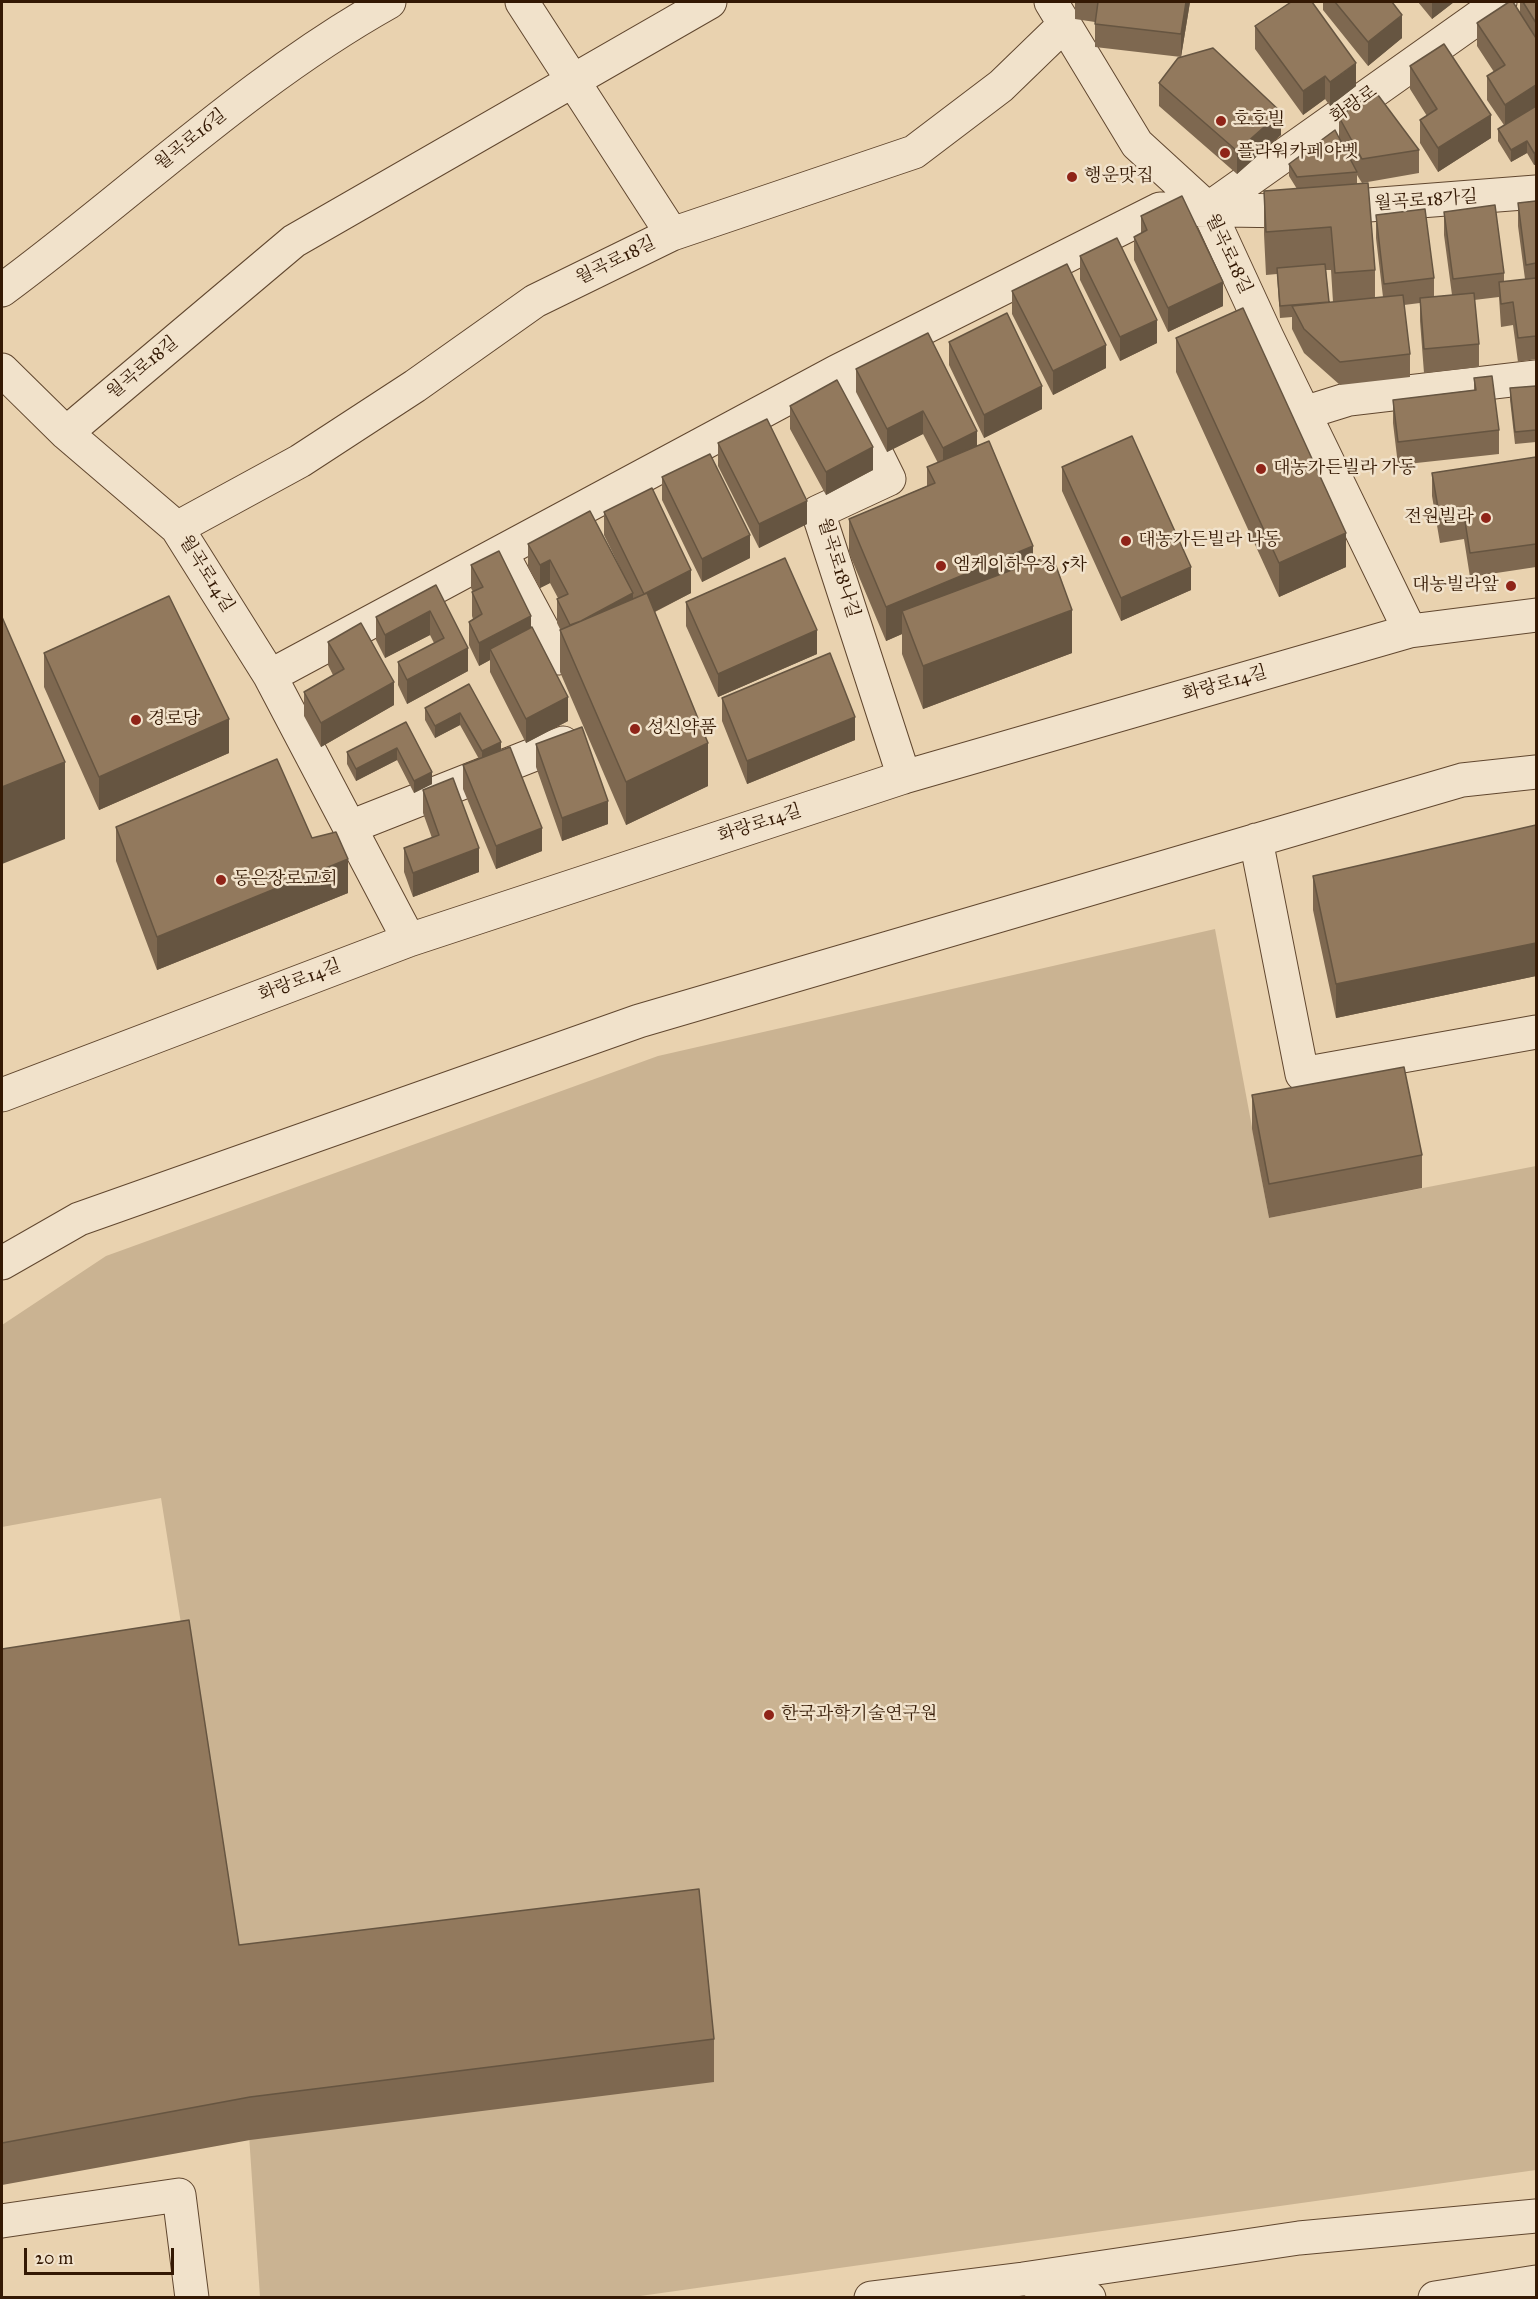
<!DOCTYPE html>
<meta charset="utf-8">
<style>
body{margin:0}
#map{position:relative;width:1538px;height:2299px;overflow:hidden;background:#e9d2af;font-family:"IM FELL Great Primer",serif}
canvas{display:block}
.frame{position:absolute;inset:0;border:3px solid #341904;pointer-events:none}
.scale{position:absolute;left:24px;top:2248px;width:150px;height:27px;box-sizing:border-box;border:3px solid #341904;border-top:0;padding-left:8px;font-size:18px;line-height:21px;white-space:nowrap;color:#341904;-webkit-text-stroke:4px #f1e2cb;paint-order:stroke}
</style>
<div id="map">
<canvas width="1538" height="2299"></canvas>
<div class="frame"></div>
<div class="scale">20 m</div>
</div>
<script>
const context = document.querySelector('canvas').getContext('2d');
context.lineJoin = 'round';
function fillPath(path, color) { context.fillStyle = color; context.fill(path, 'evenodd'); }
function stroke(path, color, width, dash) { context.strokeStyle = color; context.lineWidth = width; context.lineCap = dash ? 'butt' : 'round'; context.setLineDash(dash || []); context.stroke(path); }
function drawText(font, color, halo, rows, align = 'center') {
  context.font = font + ' "IM FELL Great Primer","Noto Serif KR",serif'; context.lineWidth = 5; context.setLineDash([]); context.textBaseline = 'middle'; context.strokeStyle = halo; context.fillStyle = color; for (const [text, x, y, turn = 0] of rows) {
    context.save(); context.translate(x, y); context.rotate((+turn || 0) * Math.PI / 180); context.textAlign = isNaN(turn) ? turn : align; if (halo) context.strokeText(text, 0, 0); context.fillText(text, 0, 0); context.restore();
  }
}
const green = new Path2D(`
 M 1215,929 L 1269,1218 L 1536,1166 L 1536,2170 L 633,2297 L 260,2297 L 239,1988 L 161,1498 L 2,1527 L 2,1325 L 106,1256 L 658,1056 Z`);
const minor = new Path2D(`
 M 522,2 L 672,234
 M 1051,2 L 1137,144 L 1208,209 L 1267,337 L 1410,631
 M 1208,209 L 1500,2
 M 2,290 C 131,195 248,81 389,2
 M 2,370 L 66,433 L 177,528 L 270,676 L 409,940
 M 836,372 L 889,479 L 818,512 L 904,777
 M 1304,413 L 1349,399 L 1536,377
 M 66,433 L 294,241 L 710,2
 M 177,528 L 300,461 L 415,386 L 535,301 L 672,234 L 914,152 L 1001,86 L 1064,25
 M 501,552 L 558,658
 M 270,676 L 836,372 L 1160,209 L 1291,211 L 1536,192
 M 350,827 L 563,743
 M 1256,840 L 1302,1074 L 1536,1032
 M 2,1095 L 409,940 L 904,777 L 1410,631 L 1536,615
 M 2,1263 L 79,1219 L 639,1021 L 1462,780 L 1536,772
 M 2,2221 L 179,2195 L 192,2298
 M 1034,2282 L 1089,2298
 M 871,2298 L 1023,2279 L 1299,2238 L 1536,2216
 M 1435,2298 L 1536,2282`);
const wall = new Path2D(`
 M 1075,2 L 1190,2 L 1181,57 L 1095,47 L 1095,22 L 1075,19 Z
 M 1323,2 L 1392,2 L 1402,38 L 1368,66 L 1323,10 Z
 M 1418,2 L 1454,2 L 1432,19 Z
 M 1520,2 L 1536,2 L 1536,164 L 1534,165 L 1527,153 L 1511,162 L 1498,141 L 1498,129 L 1504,125 L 1487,100 L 1487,76 L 1494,72 L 1477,46 L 1477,23 L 1520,12 Z
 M 1255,26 L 1356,86 L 1330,106 L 1325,99 L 1303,115 L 1255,49 Z
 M 1410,66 L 1491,138 L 1438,172 L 1420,143 L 1420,120 L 1427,116 L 1410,89 Z
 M 1159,83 L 1281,135 L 1237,174 L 1159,106 Z
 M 1339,117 L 1419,150 L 1419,173 L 1362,183 L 1357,175 L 1357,184 L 1375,270 L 1375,298 L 1383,297 L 1376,238 L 1376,215 L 1434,278 L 1434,297 L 1452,295 L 1444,235 L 1444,212 L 1504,273 L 1504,282 L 1525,279 L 1518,226 L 1518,203 L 1536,201 L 1536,359 L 1518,362 L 1513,325 L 1501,327 L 1499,297 L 1474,300 L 1479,344 L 1479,367 L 1424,373 L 1420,321 L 1420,303 L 1404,305 L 1410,354 L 1410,377 L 1340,385 L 1304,353 L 1292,329 L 1292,317 L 1280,318 L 1277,274 L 1266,275 L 1264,234 L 1264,191 L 1297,189 L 1289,176 L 1289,164 L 1339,137 ZM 1326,270 L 1331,270 L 1333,302 L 1329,302 Z
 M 1141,216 L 1223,306 L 1168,332 L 1134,260 L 1134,237 L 1141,233 Z
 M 1080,256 L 1157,343 L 1120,361 L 1080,280 Z
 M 1012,291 L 1106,368 L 1053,395 L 1012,314 Z
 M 1176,338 L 1346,567 L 1279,597 L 1176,372 Z
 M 949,342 L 1042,409 L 984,438 L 949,365 Z
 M 856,369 L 977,446 L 1033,562 L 1072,653 L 923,709 L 902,654 L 902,634 L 886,641 L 849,553 L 849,519 L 927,486 L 927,467 L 938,463 L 923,434 L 887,452 L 856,392 Z
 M 1474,378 L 1499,430 L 1499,454 L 1398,465 L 1393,423 L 1393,400 L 1474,390 Z
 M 1536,386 L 1536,442 L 1515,444 L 1510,400 L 1510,388 Z
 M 790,406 L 873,470 L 826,495 L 790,429 Z
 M 718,443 L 807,524 L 759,548 L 718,466 Z
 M 1536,457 L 1536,567 L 1470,577 L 1464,539 L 1440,543 L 1432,496 L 1432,473 Z
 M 1062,467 L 1191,590 L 1121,621 L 1062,491 Z
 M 662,477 L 750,558 L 702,582 L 662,500 Z
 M 604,512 L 691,593 L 655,612 L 708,786 L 626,825 L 560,672 L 560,629 L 557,623 L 557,599 L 558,598 L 550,583 L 540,588 L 528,567 L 528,544 L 624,576 L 604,535 Z
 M 471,565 L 531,627 L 568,721 L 526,743 L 490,672 L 490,660 L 479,666 L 469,645 L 469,622 L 473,619 L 472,616 L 472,592 L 473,592 L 471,588 Z
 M 436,585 L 468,671 L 407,704 L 398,685 L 398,662 L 434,643 L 430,635 L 385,658 L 376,640 L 376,617 Z
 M 686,602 L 817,654 L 718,697 L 686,626 Z
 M 328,642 L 394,705 L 321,747 L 304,716 L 304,692 L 333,675 L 328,665 Z
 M 44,653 L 229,753 L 99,810 L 44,687 Z
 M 469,684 L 501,750 L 542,851 L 496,869 L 463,789 L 463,765 L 479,759 L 460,725 L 435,738 L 425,720 L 425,708 Z
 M 722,698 L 855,740 L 747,784 L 722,721 Z
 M 406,722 L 432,784 L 414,793 L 397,760 L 356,781 L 347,764 L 347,752 Z
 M 536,744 L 608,824 L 562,841 L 536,767 Z
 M 423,790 L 479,872 L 413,897 L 404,872 L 404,848 L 432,838 L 423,813 Z
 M 1536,825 L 1536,976 L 1336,1018 L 1313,910 L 1313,876 Z
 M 116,827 L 312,838 L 348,893 L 157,970 L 116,861 Z
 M 1252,1095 L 1422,1155 L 1422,1188 L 1269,1218 L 1252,1129 Z
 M 2,1649 L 239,1945 L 714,2039 L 714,2082 L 250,2140 L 2,2185 Z`);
const shadedWall = new Path2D(`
 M 1186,2 L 1190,2 L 1181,57 L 1181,34 Z
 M 1432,2 L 1454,2 L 1432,19 Z
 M 1402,15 L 1402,38 L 1368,66 L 1368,42 Z
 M 1356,63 L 1356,86 L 1330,106 L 1330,82 Z
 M 1325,76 L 1325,99 L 1303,115 L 1303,91 Z
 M 1536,85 L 1536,108 L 1505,128 L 1505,105 Z
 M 1281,112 L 1281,135 L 1237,174 L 1237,151 Z
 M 1491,115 L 1491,138 L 1438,172 L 1438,148 Z
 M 1527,141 L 1527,153 L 1511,162 L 1511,150 Z
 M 1536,152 L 1536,164 L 1534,165 L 1534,153 Z
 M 1223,282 L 1223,306 L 1168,332 L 1168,308 Z
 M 1157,320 L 1157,343 L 1120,361 L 1120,337 Z
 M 1106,345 L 1106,368 L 1053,395 L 1053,371 Z
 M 1042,386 L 1042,409 L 984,438 L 984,415 Z
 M 923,411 L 923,434 L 887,452 L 887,429 Z
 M 977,431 L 977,454 L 943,472 L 943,448 Z
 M 873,447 L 873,470 L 826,495 L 826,472 Z
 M 807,501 L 807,524 L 759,548 L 759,524 Z
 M 1346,533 L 1346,567 L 1279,597 L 1279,563 Z
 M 750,535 L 750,558 L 702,582 L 702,559 Z
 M 1033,546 L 1033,580 L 902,611 L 902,634 L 886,641 L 886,607 Z
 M 550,560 L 550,583 L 540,588 L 540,565 Z
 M 1191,567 L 1191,590 L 1121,621 L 1121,598 Z
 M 691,570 L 691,593 L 644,617 L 644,594 Z
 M 633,593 L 633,617 L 570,626 Z
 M 1072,610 L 1072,653 L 923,709 L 923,666 Z
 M 430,611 L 430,635 L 385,658 L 385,635 Z
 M 531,616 L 531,639 L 490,649 L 490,660 L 479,666 L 479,643 Z
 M 817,630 L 817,654 L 718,697 L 718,674 Z
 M 468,648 L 468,671 L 407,704 L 407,680 Z
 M 394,682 L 394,705 L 321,747 L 321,723 Z
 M 568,697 L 568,721 L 526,743 L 526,719 Z
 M 460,713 L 460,725 L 435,738 L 435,726 Z
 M 855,717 L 855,740 L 747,784 L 747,761 Z
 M 229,719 L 229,753 L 99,810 L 99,777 Z
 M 501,742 L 501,754 L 482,763 L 482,751 Z
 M 708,743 L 708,786 L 626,825 L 626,782 Z
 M 397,748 L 397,760 L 356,781 L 356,769 Z
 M 65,762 L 65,839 L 2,864 L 2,787 Z
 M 432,772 L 432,784 L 414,793 L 414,781 Z
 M 608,801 L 608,824 L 562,841 L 562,818 Z
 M 542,828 L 542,851 L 496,869 L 496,846 Z
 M 479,848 L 479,872 L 413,897 L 413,873 Z
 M 348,859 L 348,893 L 157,970 L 157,937 Z
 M 1536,943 L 1536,976 L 1336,1018 L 1336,984 Z`);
const building = new Path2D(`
 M 1098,2 L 1186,2 L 1181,34 L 1095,24 Z
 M 1291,2 L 1312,2 L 1356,63 L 1330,82 L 1325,76 L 1303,91 L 1255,26 Z
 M 1335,2 L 1392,2 L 1402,15 L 1368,42 Z
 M 1509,2 L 1513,2 L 1536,38 L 1536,85 L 1505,105 L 1487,76 L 1505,65 L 1477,23 Z
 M 1523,2 L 1536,2 L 1536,23 Z
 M 1444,44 L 1491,115 L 1438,148 L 1420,120 L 1437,109 L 1410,66 Z
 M 1213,48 L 1281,112 L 1237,151 L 1159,83 L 1178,58 Z
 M 1375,91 L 1419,150 L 1362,159 L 1339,117 Z
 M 1536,106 L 1536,152 L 1534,153 L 1527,141 L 1511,150 L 1498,129 Z
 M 1335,130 L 1357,172 L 1297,177 L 1289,164 Z
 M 1368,183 L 1375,270 L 1335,273 L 1331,227 L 1266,232 L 1264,191 Z
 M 1182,196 L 1223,282 L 1168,308 L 1134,237 L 1147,230 L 1141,216 Z
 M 1536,201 L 1536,263 L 1526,265 L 1518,203 Z
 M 1495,205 L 1504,273 L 1453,279 L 1444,212 Z
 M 1425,209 L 1434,278 L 1384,284 L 1376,215 Z
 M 1117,238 L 1157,320 L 1120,337 L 1080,256 Z
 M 1067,264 L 1106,345 L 1053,371 L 1012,291 Z
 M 1325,264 L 1329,302 L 1280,306 L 1277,268 Z
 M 1536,278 L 1536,336 L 1518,338 L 1513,302 L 1501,304 L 1499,282 Z
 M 1474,293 L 1479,344 L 1424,349 L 1420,298 Z
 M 1403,295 L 1410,354 L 1340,362 L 1304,329 L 1292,306 Z
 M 1243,308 L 1346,533 L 1279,563 L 1176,338 Z
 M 1007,313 L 1042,386 L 984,415 L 949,342 Z
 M 928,333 L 977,431 L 943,448 L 923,411 L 887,429 L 856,369 Z
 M 1492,376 L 1499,430 L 1398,442 L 1393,400 L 1476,390 L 1474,378 Z
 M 837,380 L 873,447 L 826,472 L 790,406 Z
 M 1536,386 L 1536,430 L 1515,432 L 1510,388 Z
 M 767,419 L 807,501 L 759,524 L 718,443 Z
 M 1132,436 L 1191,567 L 1121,598 L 1062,467 Z
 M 989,441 L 1033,546 L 886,607 L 849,519 L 935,483 L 927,467 Z
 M 710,454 L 750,535 L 702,559 L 662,477 Z
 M 1536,457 L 1536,544 L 1470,553 L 1464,515 L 1440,519 L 1432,473 Z
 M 652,488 L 691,570 L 644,594 L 604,512 Z
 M 590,511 L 633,593 L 581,621 L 570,625 L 557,599 L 568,594 L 550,560 L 540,565 L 528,544 Z
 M 499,551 L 531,616 L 479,643 L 469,622 L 482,614 L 472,592 L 483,587 L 471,565 Z
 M 1052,555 L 1072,610 L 923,666 L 902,611 Z
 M 785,558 L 817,630 L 718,674 L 686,602 Z
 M 436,585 L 468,648 L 407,680 L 398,662 L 444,638 L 430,611 L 385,635 L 376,617 Z
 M 647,593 L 708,743 L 626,782 L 560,630 Z
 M 169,596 L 229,719 L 99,777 L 44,653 Z
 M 2,617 L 65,762 L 2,787 Z
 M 361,623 L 394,682 L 321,723 L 304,692 L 344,669 L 328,642 Z
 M 532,627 L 568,697 L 526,719 L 490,649 Z
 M 830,653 L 855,717 L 747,761 L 722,698 Z
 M 469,684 L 501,742 L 482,751 L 460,713 L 435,726 L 425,708 Z
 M 406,722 L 432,772 L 414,781 L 397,748 L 356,769 L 347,752 Z
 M 582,727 L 608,801 L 562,818 L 536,744 Z
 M 510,747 L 542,828 L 496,846 L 463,765 Z
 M 277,759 L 312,838 L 336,832 L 348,859 L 157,937 L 116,827 Z
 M 453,778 L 479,848 L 413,873 L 404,848 L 439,835 L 423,790 Z
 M 1536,825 L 1536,943 L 1336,984 L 1313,876 Z
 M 1404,1067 L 1422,1155 L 1269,1184 L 1252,1095 Z
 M 189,1620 L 239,1945 L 699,1889 L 714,2039 L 250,2097 L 2,2143 L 2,1649 Z`);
const markers = [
 [1221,121,6,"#8f2418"],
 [1225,153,6,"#8f2418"],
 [1072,177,6,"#8f2418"],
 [1261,469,6,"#8f2418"],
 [1486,518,6,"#8f2418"],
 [1126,541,6,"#8f2418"],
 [941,566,6,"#8f2418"],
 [1511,586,6,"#8f2418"],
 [136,720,6,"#8f2418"],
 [635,729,6,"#8f2418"],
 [221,880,6,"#8f2418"],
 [769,1715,6,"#8f2418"]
];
const streetNames = [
 ["화랑로",1354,105,-35],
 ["월곡로16길",191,140,-39],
 ["월곡로18가길",1426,201,-4],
 ["월곡로18길",1228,254,65],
 ["월곡로18길",616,261,-26],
 ["월곡로18길",143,368,-40],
 ["월곡로18나길",838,568,73],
 ["월곡로14길",206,574,58],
 ["화랑로14길",1225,684,-16],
 ["화랑로14길",760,824,-18],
 ["화랑로14길",300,981,-21]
];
const poiNames = [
 ["호호빌",1233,121],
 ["플라워카페야벳",1237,153],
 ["행운맛집",1084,177],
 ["대농가든빌라 가동",1273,469],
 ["전원빌라",1474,518,"right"],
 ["대농가든빌라 나동",1138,541],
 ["엠케이하우징 5차",953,566],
 ["대농빌라앞",1499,586,"right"],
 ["경로당",148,720],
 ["성신약품",647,729],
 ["동은장로교회",233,880],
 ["한국과학기술연구원",781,1715]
];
fillPath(green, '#cab392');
stroke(minor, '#61472f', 35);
stroke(minor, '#f1e2cb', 33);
fillPath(wall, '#7e6850');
fillPath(shadedWall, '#665541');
fillPath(building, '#92795d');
stroke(building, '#665541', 1.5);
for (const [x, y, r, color] of markers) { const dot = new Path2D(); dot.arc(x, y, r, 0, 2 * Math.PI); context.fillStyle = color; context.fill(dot); stroke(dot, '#f1e2cb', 2); }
drawText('18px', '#341904', '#f1e2cb', streetNames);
drawText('18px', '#341904', '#f1e2cb', poiNames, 'left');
</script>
